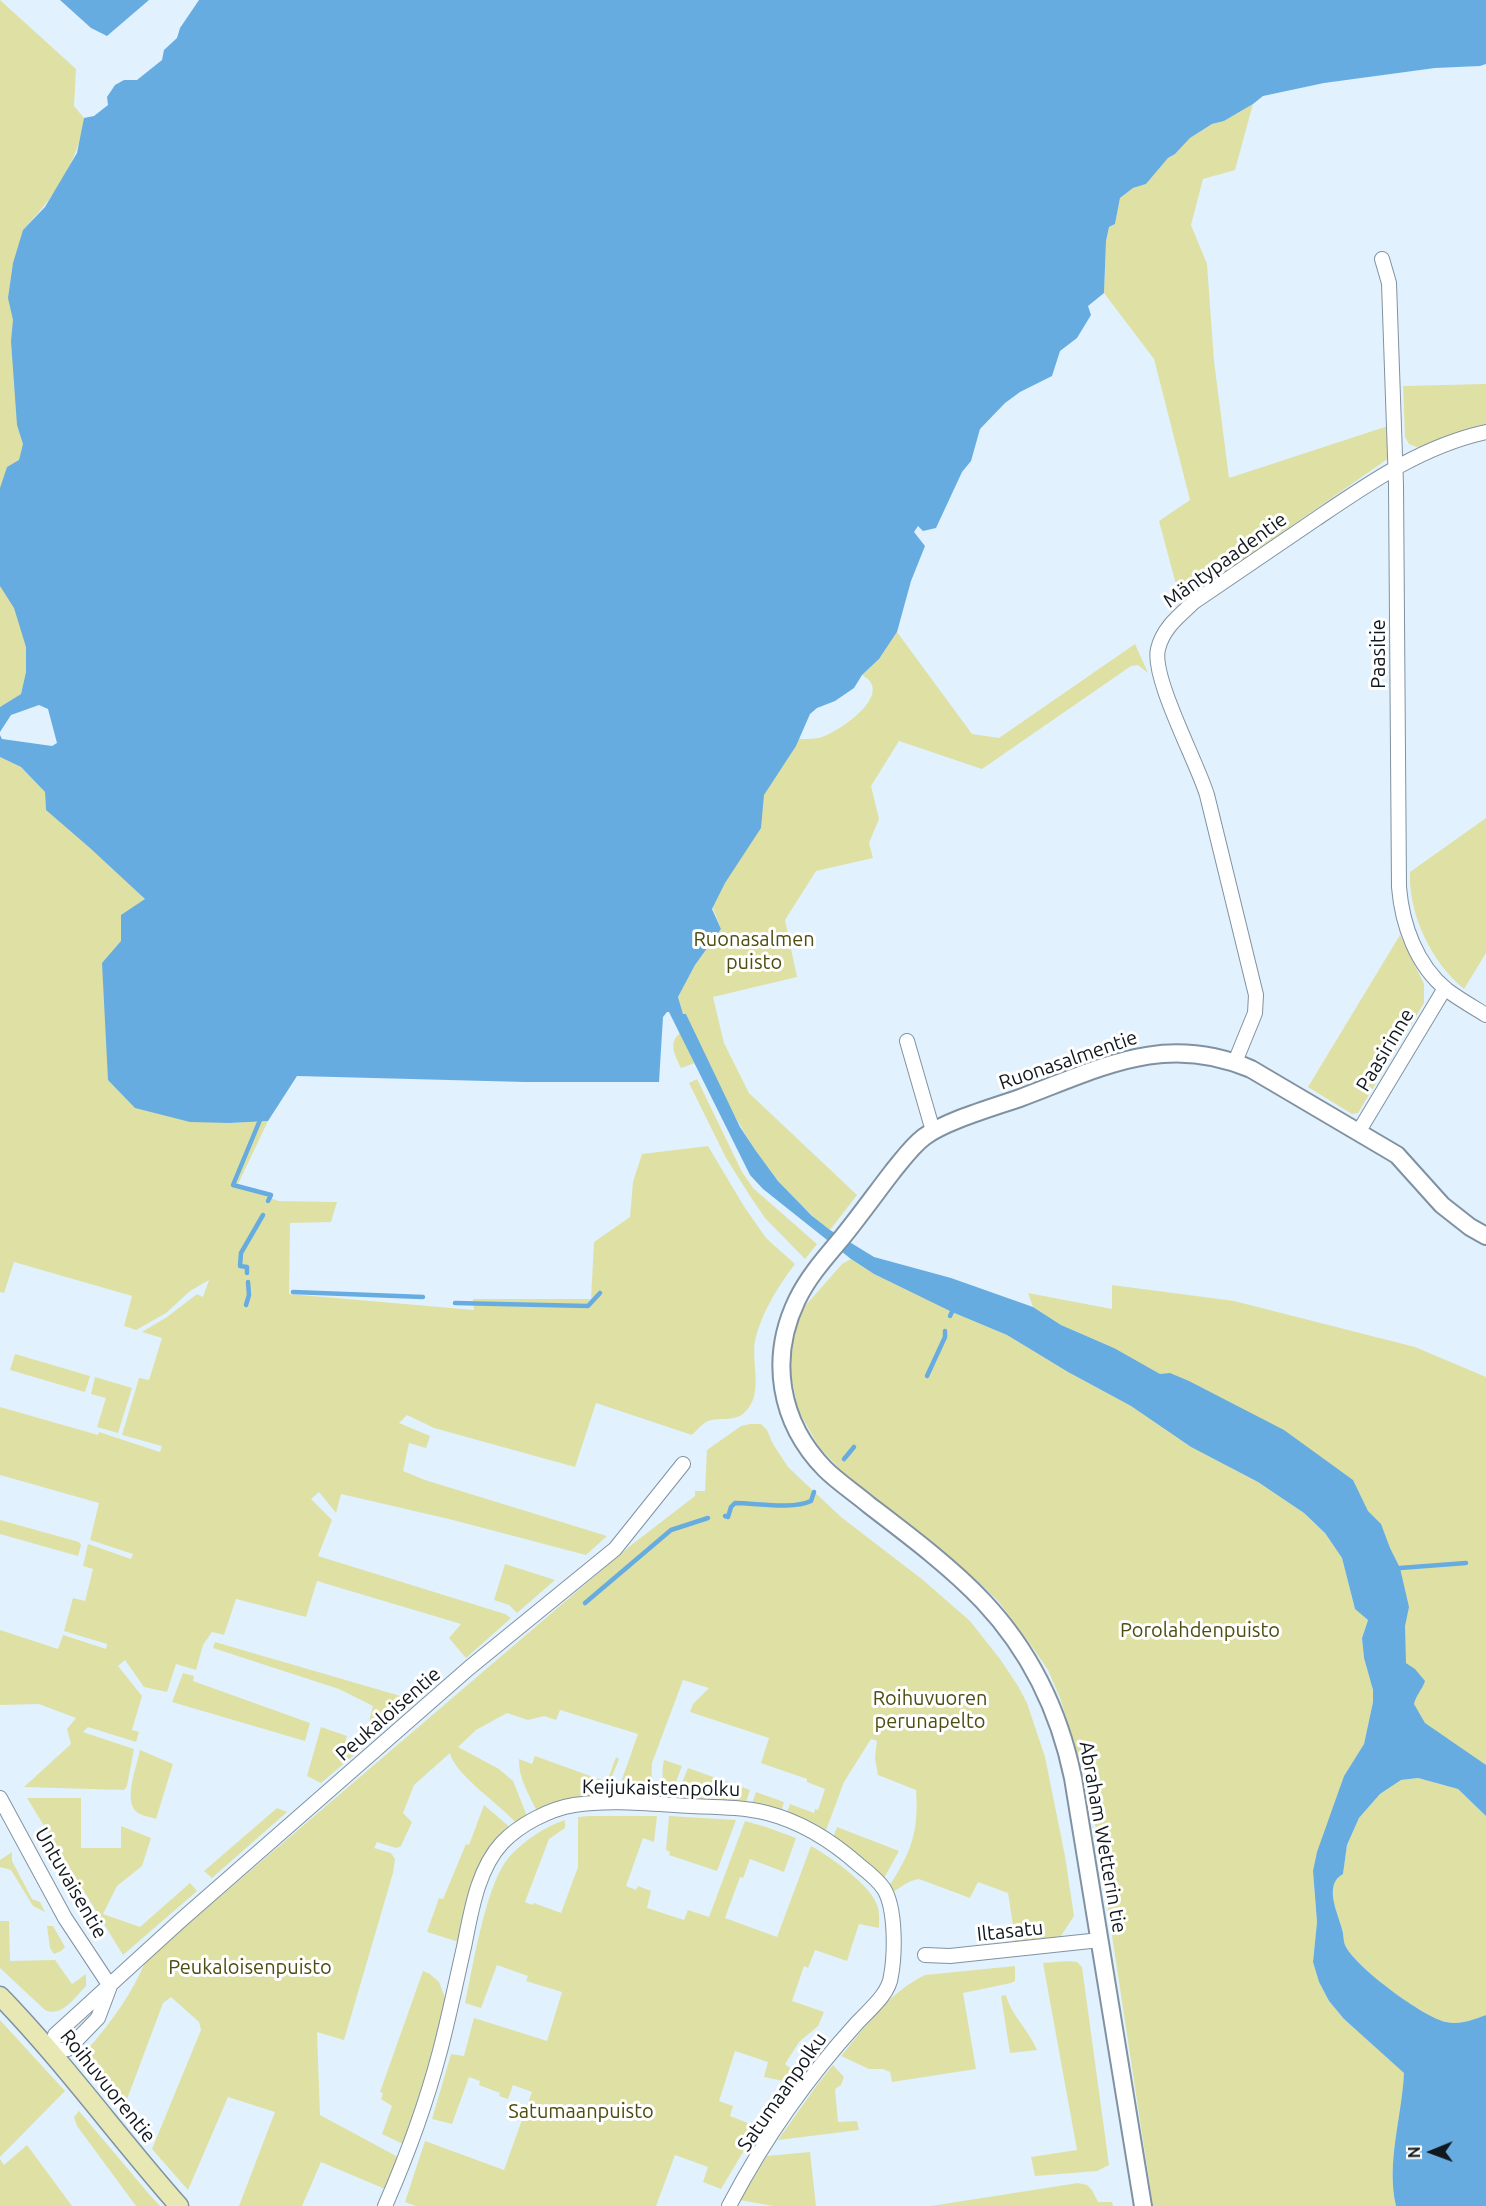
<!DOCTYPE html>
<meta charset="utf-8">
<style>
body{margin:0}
#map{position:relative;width:1486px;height:2206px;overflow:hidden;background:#e1f1fe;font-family:Ubuntu,sans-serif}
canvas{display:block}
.north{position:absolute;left:1402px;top:2122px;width:60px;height:60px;-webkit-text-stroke:4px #fff;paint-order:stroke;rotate:269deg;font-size:16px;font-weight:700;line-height:24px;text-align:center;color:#11181e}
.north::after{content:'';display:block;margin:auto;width:21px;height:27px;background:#11181e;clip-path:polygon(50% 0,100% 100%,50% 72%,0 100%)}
</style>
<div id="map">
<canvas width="1486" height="2206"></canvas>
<div class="north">N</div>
</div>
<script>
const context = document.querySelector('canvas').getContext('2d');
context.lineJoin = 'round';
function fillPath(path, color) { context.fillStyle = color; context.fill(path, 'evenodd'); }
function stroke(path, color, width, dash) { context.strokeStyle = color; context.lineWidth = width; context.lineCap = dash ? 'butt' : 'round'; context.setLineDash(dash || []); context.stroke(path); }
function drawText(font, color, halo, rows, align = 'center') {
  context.font = font + ' Ubuntu,sans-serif'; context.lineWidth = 6; context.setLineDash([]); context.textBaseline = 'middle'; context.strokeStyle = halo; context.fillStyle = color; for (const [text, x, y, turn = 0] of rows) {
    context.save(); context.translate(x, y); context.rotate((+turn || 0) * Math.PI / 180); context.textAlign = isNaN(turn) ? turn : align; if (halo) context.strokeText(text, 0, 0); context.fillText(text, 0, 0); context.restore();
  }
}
const green = new Path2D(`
 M 0,0 L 76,69 L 74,106 L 84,118 C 80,160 51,201 23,230 L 40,242 L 26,672 L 21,694 L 0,707 Z
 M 1253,104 L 1235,170 L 1203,179 L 1191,225 L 1207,264 L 1214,361 L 1229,478 L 1388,426 L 1389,458 L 1181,603 L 1159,521 L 1190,500 L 1154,359 L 1104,293 L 1106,241 L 1109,227 L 1115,224 L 1120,198 L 1133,188 L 1146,184 L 1168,158 L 1175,154 L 1190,138 L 1212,124 L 1224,121 Z
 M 1486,384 L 1486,426 L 1451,435 L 1419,448 L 1409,444 L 1405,437 L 1403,386 Z
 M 897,632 L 972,734 L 999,738 L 1135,644 L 1148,673 L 1138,665 L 1131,666 L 982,769 L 899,741 L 871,786 L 879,819 L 869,843 L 873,858 L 816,871 L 785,920 L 797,977 L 713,997 L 724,1043 L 749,1093 L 857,1195 L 830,1230 C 753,1170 725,1099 686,1014 L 683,1014 L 678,997 L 695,965 L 721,929 L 703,883 L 799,739 C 805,739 815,739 822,737 C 840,731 896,693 862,675 L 879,659 Z
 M 0,757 L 21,767 L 45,792 L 46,810 L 63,804 L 145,900 L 231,1123 L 268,1121 L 238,1184 L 278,1201 L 337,1202 L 331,1222 L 290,1223 L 289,1294 L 474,1310 L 473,1299 L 591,1299 L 594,1242 L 630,1217 L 633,1182 L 642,1154 L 708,1146 L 745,1208 L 766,1238 L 795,1264 C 778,1286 761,1314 755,1341 C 751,1363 764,1394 745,1412 C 735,1423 717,1416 706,1422 C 701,1425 696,1431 692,1435 L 596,1403 L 575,1467 L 434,1428 L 407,1415 L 399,1423 L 430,1436 L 426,1448 L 409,1443 L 403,1471 L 425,1480 L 607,1536 L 586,1555 L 453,1520 L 341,1494 L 336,1513 L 319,1492 L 311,1499 L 332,1520 L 318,1556 L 505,1614 L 511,1618 L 466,1658 L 449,1638 L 461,1624 L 317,1581 L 306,1617 L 236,1599 L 224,1635 L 212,1632 L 203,1645 L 196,1670 L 176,1664 L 167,1692 L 144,1687 L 125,1660 L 118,1666 L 142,1696 L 132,1730 L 139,1732 L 136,1742 L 88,1727 L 83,1732 L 134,1749 L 127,1786 L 124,1790 L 24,1787 L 71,1744 L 67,1729 L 76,1718 L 39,1704 L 0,1705 L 0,1630 L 58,1649 L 63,1635 L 106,1649 L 107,1644 L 64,1631 L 73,1598 L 85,1601 L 93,1569 L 83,1566 L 88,1544 L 131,1559 L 133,1554 L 90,1540 L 99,1503 L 0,1475 L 0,1407 L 98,1435 L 99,1432 L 160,1452 L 162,1446 L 122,1435 L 139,1378 L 149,1380 L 162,1338 L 142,1332 L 167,1317 L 197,1294 L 203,1297 L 209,1280 L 190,1291 L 166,1313 L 136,1330 L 124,1326 L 132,1296 L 14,1262 L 4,1293 L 0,1292 Z
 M 1486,818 L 1486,953 L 1464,989 C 1432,963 1408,914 1410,872 Z
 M 1400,935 L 1424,984 L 1424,1003 L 1358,1113 L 1352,1114 L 1308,1087 Z
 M 680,1033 L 695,1063 L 681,1068 C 676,1057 667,1043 680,1033 Z
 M 697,1079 L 742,1172 L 753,1188 L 817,1244 L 805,1259 L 765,1218 L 750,1196 L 726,1158 L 689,1083 Z
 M 851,1259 L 874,1274 L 957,1314 L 1007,1335 L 1068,1372 L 1131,1406 L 1191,1447 L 1258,1482 L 1304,1513 L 1325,1533 L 1342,1558 L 1355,1609 L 1368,1619 L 1362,1638 L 1364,1658 L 1373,1690 L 1373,1702 L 1364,1744 L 1344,1776 L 1313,1871 L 1317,1922 L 1313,1962 L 1319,1982 L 1329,2001 L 1344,2019 L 1405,2073 C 1402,2117 1386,2162 1396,2206 L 1153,2206 L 1091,1797 L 1060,1698 L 1048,1670 L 1033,1648 L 999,1602 L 976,1580 L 850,1480 L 819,1447 L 798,1410 L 790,1369 L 790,1345 L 798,1320 L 806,1305 L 842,1264 Z
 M 1112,1285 L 1234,1301 L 1415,1347 L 1486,1377 L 1486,1783 L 1415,1723 L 1386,1575 L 1114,1348 L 1061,1325 L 1033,1307 L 1028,1293 L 1112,1309 Z
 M 15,1354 L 90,1376 L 85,1392 L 10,1370 Z
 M 95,1377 L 132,1388 L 118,1433 L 97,1427 L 106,1398 L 91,1394 Z
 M 750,1424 L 761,1424 L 767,1430 L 773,1444 L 788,1467 L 841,1517 L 923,1580 L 970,1621 L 1000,1659 L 1018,1686 L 1027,1703 L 1045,1757 L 1065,1856 L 1074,1916 L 1061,1936 L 1016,1945 L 1008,1893 L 978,1882 L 970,1898 L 919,1879 C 908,1880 901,1888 891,1893 L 888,1888 C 911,1853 919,1832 916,1790 L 878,1775 L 875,1758 L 877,1741 L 871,1739 L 844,1782 L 825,1833 L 786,1815 L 790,1804 L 814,1813 L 815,1809 L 818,1810 L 825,1789 L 807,1782 L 807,1779 L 761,1763 L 769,1738 L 690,1712 L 693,1704 L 709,1688 L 683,1680 L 652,1763 L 651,1798 L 615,1799 L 638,1734 L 560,1710 L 556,1720 L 544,1716 L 528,1720 L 507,1713 L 476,1730 L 458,1747 L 499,1769 L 513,1781 L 527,1816 L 517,1824 C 503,1807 453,1773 450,1753 L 414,1785 L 403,1813 L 412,1822 L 401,1846 L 396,1848 L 377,1842 L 374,1848 L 391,1853 L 395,1859 L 393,1873 L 344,2040 L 317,2032 L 320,2115 L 398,2157 L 385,2189 L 321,2162 L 302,2206 L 239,2206 L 275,2112 L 228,2097 L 188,2190 L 152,2149 L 201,2030 L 199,2022 L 171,1997 L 163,2003 L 123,2110 L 90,2067 L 88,2049 C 112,2021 132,1994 146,1960 L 630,1546 L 695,1496 L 695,1491 L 705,1491 L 707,1450 L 741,1426 Z
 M 0,1520 L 79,1542 L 81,1545 L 78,1556 L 0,1534 Z
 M 505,1564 L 555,1580 L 517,1613 L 509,1605 L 494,1600 Z
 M 215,1642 L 397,1695 L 415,1702 L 382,1731 L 369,1722 L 373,1706 L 339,1689 L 213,1648 Z
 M 183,1673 L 194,1676 L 193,1681 L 310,1723 L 305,1741 L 172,1702 Z
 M 321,1727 L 347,1736 L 345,1742 L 356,1746 L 361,1730 L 374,1738 L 321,1783 L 307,1776 Z
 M 140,1750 L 173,1764 L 156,1819 C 151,1817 143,1816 138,1813 C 122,1803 137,1766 140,1750 Z
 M 535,1756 L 607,1782 L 616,1757 L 619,1759 L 603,1799 L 537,1811 C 529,1795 518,1777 519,1759 L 532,1764 Z
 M 664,1760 L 682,1766 L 670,1798 L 667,1798 C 663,1785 661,1774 664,1760 Z
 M 688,1768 L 716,1778 L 709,1799 L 676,1798 Z
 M 1418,1778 L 1458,1789 L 1486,1816 L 1486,2015 C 1472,2020 1460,2025 1446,2022 C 1423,2017 1357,1968 1346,1947 C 1343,1942 1344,1935 1342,1929 C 1338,1913 1323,1885 1343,1874 L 1347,1845 L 1359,1818 L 1380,1794 L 1401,1780 Z
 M 722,1780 L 750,1790 L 745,1805 L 715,1800 Z
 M 756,1792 L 784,1802 L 781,1812 L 751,1806 Z
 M 27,1798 L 81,1798 L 81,1848 L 121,1848 L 121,1826 L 151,1838 L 142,1866 L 117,1886 L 103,1914 L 140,1927 L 190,1883 L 197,1891 L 123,1955 Z
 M 484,1805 L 512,1829 L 495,1845 L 459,1942 L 427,1932 L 439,1898 L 443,1899 L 466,1844 L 469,1845 Z
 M 277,1808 L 287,1812 L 212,1878 L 204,1871 Z
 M 588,1816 L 657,1816 L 654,1842 L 643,1838 L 626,1886 L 636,1890 L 638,1886 L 651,1891 L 647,1908 L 684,1920 L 688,1910 L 709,1917 L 745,1821 L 766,1827 L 796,1838 L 784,1872 L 750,1859 L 743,1878 L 740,1877 L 725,1918 L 777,1937 L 811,1846 C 829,1856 871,1885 877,1905 C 880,1912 879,1921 879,1928 L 859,1924 L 847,1961 L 815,1950 L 808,1968 L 804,1966 L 792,2001 L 824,2012 L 818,2026 L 799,2042 L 785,2064 L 795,2072 L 788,2082 L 764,2077 L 768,2062 L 735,2051 L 719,2101 L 733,2106 L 730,2116 L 758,2127 L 721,2189 L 703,2182 L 708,2167 L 675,2155 L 656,2206 L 416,2206 L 405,2202 L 425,2141 L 504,2170 L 532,2092 L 513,2085 L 508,2099 L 499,2096 L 500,2093 L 479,2085 L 480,2081 L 469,2077 L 452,2124 L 432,2119 L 451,2054 L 464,2056 L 474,2018 L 547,2041 L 562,1992 L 526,1981 L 528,1976 L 497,1965 L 481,2008 L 465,2003 C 473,1966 485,1890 506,1861 C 520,1843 544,1827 565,1820 L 565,1828 L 549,1839 L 525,1902 L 532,1905 L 534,1903 L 561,1913 L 578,1867 L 578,1817 Z
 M 669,1816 L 736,1820 L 717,1871 L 669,1855 L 670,1852 L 666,1850 Z
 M 837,1827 L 899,1851 L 883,1880 L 833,1838 Z
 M 12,1852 L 12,1861 L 32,1899 L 40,1902 L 45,1912 L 33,1906 L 11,1870 L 0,1867 L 0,1860 Z
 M 0,1921 L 9,1921 L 10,1961 L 55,1960 L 72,1984 L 86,1974 L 86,1986 C 75,1997 62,2018 45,2010 L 0,1968 Z
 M 47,1926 L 53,1926 L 65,1947 L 61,1951 L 54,1954 L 50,1948 Z
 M 1067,1961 L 1077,1962 L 1082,1967 L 1109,2165 L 1097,2171 L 1035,2176 L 1031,2157 L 1077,2150 L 1043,1963 Z
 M 1015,1966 L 1015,1981 L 1011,1983 L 963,1993 L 976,2069 L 892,2082 L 890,2072 L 883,2069 L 869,2069 L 841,2056 C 867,2025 888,1993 925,1975 Z
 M 423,1971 L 430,1974 L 439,1982 L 446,2000 L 434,2050 L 403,2144 L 382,2134 L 392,2106 L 381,2099 L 383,2093 L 380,2092 Z
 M 1006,1995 C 1011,2015 1029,2030 1037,2050 L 1010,2053 L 1001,1996 Z
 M 0,2020 L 65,2091 L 0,2157 Z
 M 833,2065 L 844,2077 L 841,2085 L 835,2089 L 838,2122 L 857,2121 L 859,2130 L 778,2140 L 817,2085 Z
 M 79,2111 L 149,2194 L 160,2206 L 136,2206 L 77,2126 L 74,2117 Z
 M 27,2145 L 72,2206 L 0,2206 L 0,2159 L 4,2165 Z
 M 810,2152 L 816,2206 L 773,2206 L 740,2200 L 767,2156 Z
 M 1078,2183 L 1087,2185 L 1092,2190 L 1098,2202 L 1112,2202 L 1113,2206 L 931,2206 Z`);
const water = new Path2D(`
 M 60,0 L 149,0 L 107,36 L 91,28 Z
 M 199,0 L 1486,0 L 1486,64 L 1480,66 L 1435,68 L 1324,83 L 1263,96 L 1253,104 L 1224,121 L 1212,124 L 1190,138 L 1175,154 L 1168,158 L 1146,184 L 1133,188 L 1120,198 L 1115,224 L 1109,227 L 1106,241 L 1104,293 L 1088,306 L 1091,315 L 1077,338 L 1060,351 L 1052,376 L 1020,392 L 1005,403 L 980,429 L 971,461 L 962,472 L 936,528 L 923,531 L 918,526 L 914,532 L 925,546 L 911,581 L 897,632 L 879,659 L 862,675 L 854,688 L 835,701 L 817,708 L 810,714 L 796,746 L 764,795 L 761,828 L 725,883 L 712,909 L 721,929 L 695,965 L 678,997 L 683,1014 L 686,1014 L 740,1127 L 756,1151 L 778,1181 L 811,1215 L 830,1230 L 874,1257 L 951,1278 L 1033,1307 L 1061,1325 L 1114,1348 L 1160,1374 L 1170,1373 L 1189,1381 L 1284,1430 L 1353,1480 L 1368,1511 L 1381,1524 L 1390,1548 L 1400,1568 L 1409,1607 L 1405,1626 L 1406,1663 L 1415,1669 L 1425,1681 C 1422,1690 1416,1695 1414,1704 L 1425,1723 L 1486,1765 L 1486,1816 L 1458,1789 L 1418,1778 L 1401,1780 L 1380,1794 L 1359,1818 L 1347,1845 L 1343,1874 C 1323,1885 1338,1913 1342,1929 C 1344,1935 1343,1942 1346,1947 C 1357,1968 1423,2017 1446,2022 C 1460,2025 1472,2020 1486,2015 L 1486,2206 L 1396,2206 C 1386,2162 1402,2117 1404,2073 L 1344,2019 L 1329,2001 L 1319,1982 L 1313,1962 L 1317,1922 L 1313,1871 L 1317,1852 L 1344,1776 L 1364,1744 L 1373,1702 L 1373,1690 L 1364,1658 L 1362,1638 L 1368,1620 L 1355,1609 L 1342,1558 L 1325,1533 L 1304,1513 L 1258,1482 L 1191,1447 L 1131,1406 L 1068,1372 L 1007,1335 L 952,1312 L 874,1274 L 851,1259 L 763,1189 L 750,1175 L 669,1012 L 667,1012 L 663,1017 L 659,1082 L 525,1082 L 297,1076 L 268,1121 L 230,1123 L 190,1122 L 135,1108 L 108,1080 L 102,963 L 121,941 L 121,915 L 145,899 L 90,848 L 46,810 L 45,792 L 21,767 L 0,757 L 0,735 L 2,739 L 52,746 L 57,743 L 48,709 L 39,705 L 11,715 L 0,732 L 0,707 L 21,694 L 26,672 L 26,647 L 14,608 L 0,586 L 0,488 L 7,467 L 19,460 L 23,444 L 17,425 L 11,341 L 13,320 L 8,298 L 13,263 L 23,230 L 45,207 L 77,153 L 84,118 L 94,116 L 108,105 L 107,97 L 115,85 L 124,80 L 137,80 L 162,60 L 164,50 L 177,38 L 180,28 Z`);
const stream = new Path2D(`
 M 260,1120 L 233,1185 L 271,1195 L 268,1201
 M 247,1273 L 247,1267 L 240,1266 L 241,1253 L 263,1215
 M 293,1292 L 423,1297
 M 455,1303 L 588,1306 L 600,1293
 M 246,1305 L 249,1295 L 248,1282
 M 950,1316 L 952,1312
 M 927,1376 L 945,1337 L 945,1331
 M 844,1459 L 854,1447
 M 725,1516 L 728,1517 L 731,1507 L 735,1503 C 757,1503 792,1510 811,1501 L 814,1492
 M 1400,1568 L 1466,1563
 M 585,1603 L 671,1530 L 708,1518`);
const minor = new Path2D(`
 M 1382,259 L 1389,283 L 1396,485 L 1399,887 C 1402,924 1416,965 1447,990 C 1459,999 1473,1007 1486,1015
 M 907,1041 L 933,1131
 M 1235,1062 L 1255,1013 L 1256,995 L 1207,795 C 1197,762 1151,677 1158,649 C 1163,628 1179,616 1194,602 C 1235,574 1275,547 1316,519 C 1369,483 1422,446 1486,432
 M 1359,1131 L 1445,988
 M 0,1798 L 65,1918 L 110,1986
 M 925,1955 L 950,1956 L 1100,1940
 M 110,1986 L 98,2018 L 68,2049 L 51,2051 L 55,2035 L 180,1921 L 469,1668 L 615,1549 L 683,1464
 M 385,2206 C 407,2156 426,2104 440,2051 C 449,2017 456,1982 464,1947 C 471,1913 477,1870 502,1843 C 519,1825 549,1809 574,1805 C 611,1799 653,1804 691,1806 C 717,1807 743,1807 767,1813 C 802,1822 832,1841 859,1865 C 868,1872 878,1880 884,1889 C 896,1909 895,1954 891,1976 C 889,1994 869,2010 857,2023 C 807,2078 763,2141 729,2206`);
const tertiary = new Path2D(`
 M 1143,2206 L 1073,1778 C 1059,1710 1031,1652 983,1601 C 951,1567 907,1534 869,1505 C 855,1493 838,1482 825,1469 C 779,1422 769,1358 797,1300 C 808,1277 825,1258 841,1239 C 859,1217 876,1193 893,1171 C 903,1159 912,1146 924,1137 C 945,1121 994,1107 1020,1098 C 1101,1068 1164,1032 1251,1069 L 1397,1155 L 1442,1205 L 1470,1227 L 1486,1236`);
const secondary = new Path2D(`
 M 0,1996 C 64,2062 118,2137 179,2206`);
const streetNames = [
 ["Mäntypaadentie",1225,560,-36],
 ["Paasitie",1378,654,-90],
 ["Paasirinne",1385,1050,-59],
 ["Ruonasalmentie",1068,1060,-19],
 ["Peukaloisentie",388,1714,-41],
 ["Keijukaistenpolku",661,1788,1],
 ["Abraham Wetterin tie",1103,1837,80],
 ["Untuvaisentie",71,1883,60],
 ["Iltasatu",1010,1931,-6],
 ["Roihuvuorentie",108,2086,51],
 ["Satumaanpolku",782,2092,-55]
];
const parkNames = [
 ["Ruonasalmen",754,939],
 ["puisto",754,962],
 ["Porolahdenpuisto",1200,1630],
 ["Roihuvuoren",930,1698],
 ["perunapelto",930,1721],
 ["Peukaloisenpuisto",250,1967],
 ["Satumaanpuisto",581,2111]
];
fillPath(green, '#dfe1a4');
fillPath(water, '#67ace1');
stroke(stream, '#67ace1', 4.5);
stroke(minor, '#8092a1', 16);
stroke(tertiary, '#8092a1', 20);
stroke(secondary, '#8092a1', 21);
stroke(minor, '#fff', 14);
stroke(tertiary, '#fff', 16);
stroke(secondary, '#e8e8b5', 18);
drawText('20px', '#11181e', '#fff', streetNames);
drawText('20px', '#4e4e11', '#fff', parkNames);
</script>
